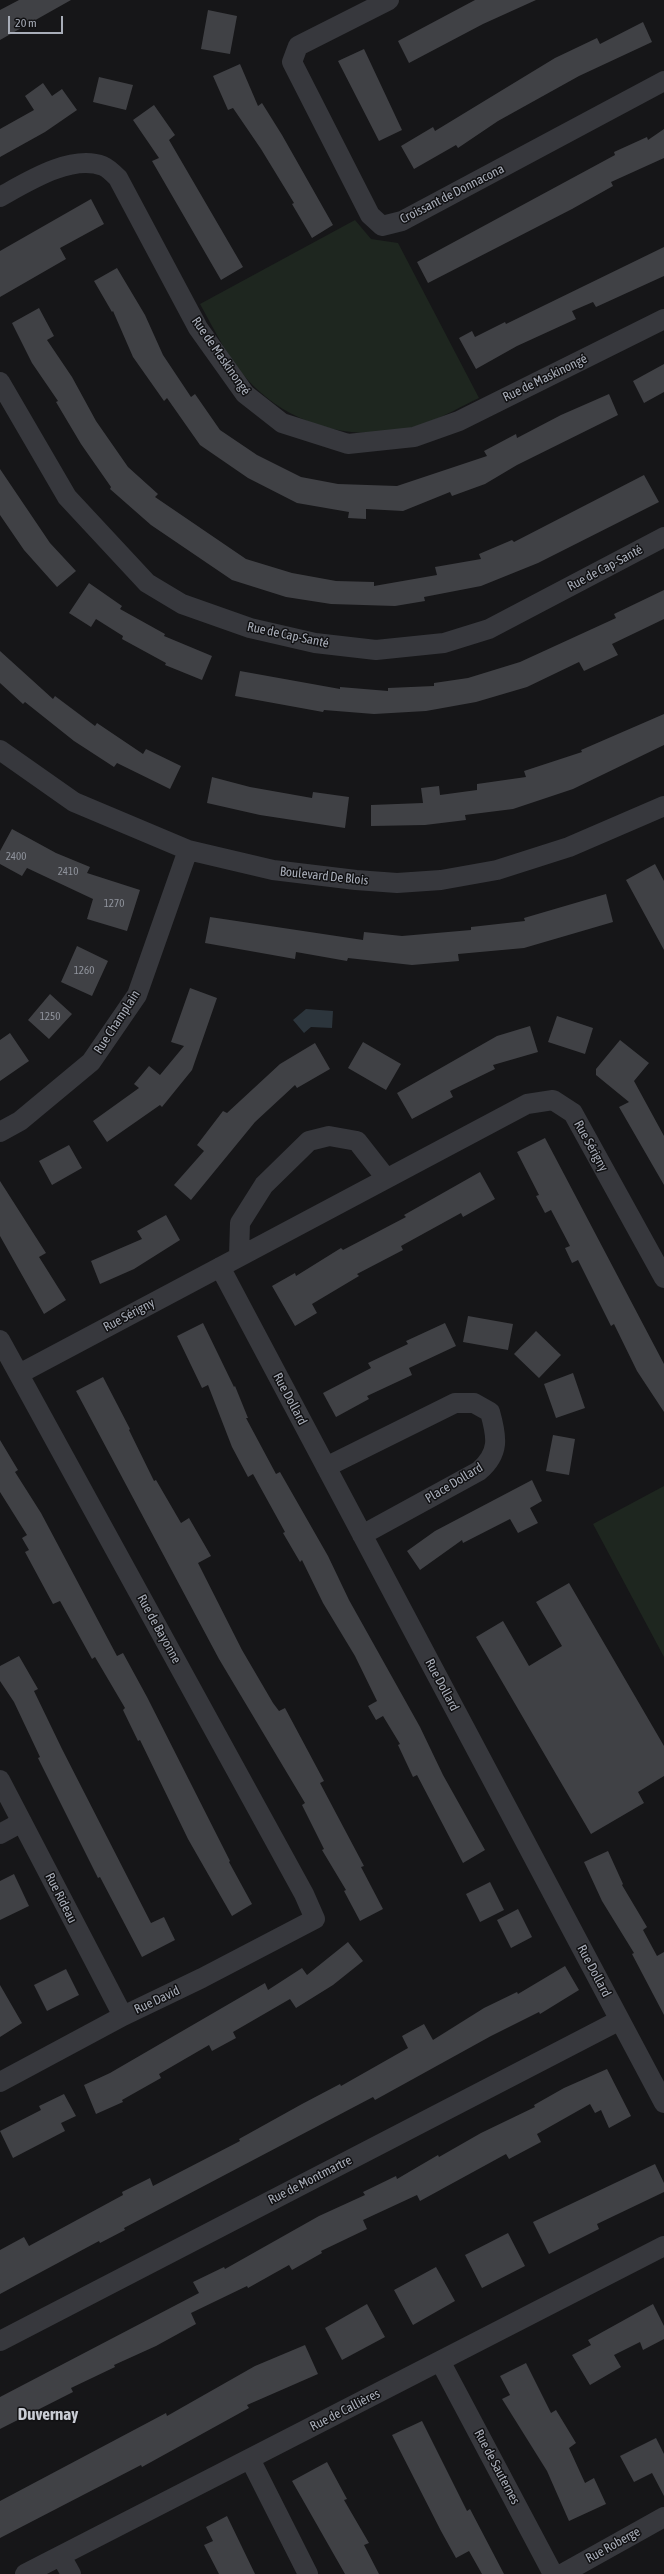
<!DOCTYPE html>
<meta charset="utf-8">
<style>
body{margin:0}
#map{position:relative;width:664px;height:2574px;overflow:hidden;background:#161618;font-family:"Asap Condensed",sans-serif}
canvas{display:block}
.scale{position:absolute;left:8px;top:16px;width:55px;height:18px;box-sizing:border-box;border:2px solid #a8adb8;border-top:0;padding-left:5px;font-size:12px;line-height:14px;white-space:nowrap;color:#a8adb8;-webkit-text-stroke:3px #111113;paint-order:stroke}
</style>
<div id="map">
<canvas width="664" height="2574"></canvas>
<div class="scale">20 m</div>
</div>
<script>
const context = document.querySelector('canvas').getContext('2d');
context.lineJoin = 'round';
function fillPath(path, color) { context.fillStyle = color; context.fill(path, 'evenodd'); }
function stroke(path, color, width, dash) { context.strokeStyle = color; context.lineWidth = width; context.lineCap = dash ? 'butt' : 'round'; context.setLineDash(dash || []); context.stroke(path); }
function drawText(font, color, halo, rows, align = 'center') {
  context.font = font + ' "Asap Condensed",sans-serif'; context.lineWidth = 3; context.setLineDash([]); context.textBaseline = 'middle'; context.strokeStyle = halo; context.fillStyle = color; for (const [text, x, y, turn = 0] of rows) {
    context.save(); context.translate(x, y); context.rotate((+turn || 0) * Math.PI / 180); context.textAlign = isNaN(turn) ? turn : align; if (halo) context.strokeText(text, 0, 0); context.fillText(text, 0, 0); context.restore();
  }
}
const green = new Path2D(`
 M 355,220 L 371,239 L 398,243 L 479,398 C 462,406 445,416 427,423 C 360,447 285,427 241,372 C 224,351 213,327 200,304 Z
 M 664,1486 L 664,1657 L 593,1524 Z`);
const water = new Path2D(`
 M 306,1009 L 333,1011 L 332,1028 L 311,1027 L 304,1033 L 293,1020 Z`);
const building = new Path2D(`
 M 19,0 L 71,0 L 0,40 L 0,10 Z
 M 475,0 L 536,0 L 483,24 L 409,63 L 398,41 Z
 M 208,10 L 237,16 L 230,54 L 201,49 Z
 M 643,22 L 652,42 L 579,76 L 498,121 L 458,148 L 456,145 L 414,169 L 401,146 L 433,127 L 435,131 L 555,58 L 597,38 L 600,44 Z
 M 364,49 L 402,130 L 379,141 L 338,61 Z
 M 240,64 L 258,106 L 262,103 L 282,135 L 333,225 L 312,238 L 292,204 L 294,203 L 261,149 L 233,108 L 228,110 L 213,76 Z
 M 99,77 L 133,85 L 126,110 L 93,102 Z
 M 43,83 L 52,96 L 62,89 L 77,110 L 45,132 L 0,157 L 0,129 L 34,110 L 25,96 Z
 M 154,105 L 175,135 L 169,140 L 243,267 L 221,280 L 152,161 L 159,158 L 133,120 Z
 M 664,129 L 664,158 L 611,182 L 613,186 L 572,209 L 428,283 L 417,262 L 615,155 L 614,152 L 647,137 L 648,140 Z
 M 91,199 L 104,224 L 60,248 L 66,259 L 0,297 L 0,251 Z
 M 664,247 L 664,276 L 596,307 L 593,302 L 572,311 L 576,319 L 517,346 L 476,369 L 459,338 L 472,331 L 475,337 L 505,322 L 506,324 Z
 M 117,268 L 145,315 L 163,355 L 191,397 L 195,394 L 220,430 L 257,455 L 301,477 L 338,484 L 397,486 L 487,456 L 484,451 L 516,434 L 517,438 L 561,415 L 609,394 L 618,415 L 517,465 L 485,484 L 452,496 L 450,492 L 403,511 L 366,509 L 366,519 L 348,518 L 349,512 L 297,503 L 248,478 L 200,445 L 167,398 L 164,401 L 133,357 L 113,311 L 112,312 L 94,281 Z
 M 39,308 L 54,336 L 47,340 L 72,377 L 96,421 L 128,467 L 158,494 L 155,497 L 246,559 L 292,573 L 336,581 L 374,582 L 374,586 L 437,575 L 435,567 L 481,559 L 479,554 L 512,540 L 514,542 L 644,475 L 659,502 L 538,563 L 481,586 L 424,597 L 425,601 L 395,606 L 331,604 L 286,597 L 232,580 L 151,525 L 110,489 L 111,487 L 81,444 L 56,402 L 58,401 L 32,363 L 12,323 Z
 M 664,364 L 664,392 L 644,403 L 633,381 Z
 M 0,469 L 50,543 L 76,571 L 57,587 L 24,550 L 0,515 Z
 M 89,583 L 122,606 L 120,609 L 165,634 L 164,636 L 212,656 L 202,680 L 165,665 L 166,663 L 122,639 L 123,636 L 96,619 L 91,627 L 69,613 Z
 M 664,590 L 664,619 L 612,644 L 618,655 L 584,671 L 579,662 L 527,687 L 476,702 L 426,711 L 374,714 L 324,710 L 323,712 L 235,696 L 240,671 L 340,689 L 340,687 L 388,691 L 388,688 L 434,686 L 434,683 L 468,678 L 520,662 L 616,618 L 614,614 Z
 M 0,651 L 53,699 L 55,696 L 95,726 L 97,723 L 143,754 L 146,749 L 181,766 L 170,789 L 117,763 L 114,767 L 74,741 L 25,702 L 23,704 L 0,683 Z
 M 664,714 L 664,745 L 573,789 L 513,809 L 465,815 L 466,820 L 425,825 L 371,826 L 371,805 L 423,803 L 421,788 L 439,786 L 440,795 L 477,790 L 477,784 L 526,777 L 524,771 L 582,752 L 581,750 Z
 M 212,777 L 250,787 L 312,798 L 313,792 L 349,797 L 345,828 L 260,815 L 207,803 Z
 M 12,829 L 56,853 L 90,867 L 87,873 L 140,890 L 127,931 L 87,919 L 93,899 L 27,868 L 22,876 L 0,864 L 0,851 Z
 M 655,864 L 664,881 L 664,950 L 626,880 Z
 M 606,894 L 613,922 L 524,948 L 458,954 L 459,961 L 412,965 L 348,958 L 347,961 L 296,952 L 295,959 L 205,943 L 210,917 L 363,940 L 364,932 L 402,936 L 471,930 L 471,927 L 525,921 L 524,918 Z
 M 77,946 L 108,961 L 92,996 L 61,982 Z
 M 190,988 L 217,998 L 192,1070 L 162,1107 L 160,1105 L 107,1142 L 93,1121 L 139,1088 L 134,1084 L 149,1066 L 160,1075 L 184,1046 L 171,1042 Z
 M 50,994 L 72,1014 L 49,1039 L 28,1020 Z
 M 557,1016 L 593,1028 L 585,1054 L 548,1042 Z
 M 530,1026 L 538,1052 L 493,1065 L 495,1069 L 450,1091 L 453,1097 L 412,1119 L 397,1093 L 497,1036 Z
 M 10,1033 L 29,1061 L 0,1081 L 0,1040 Z
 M 620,1040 L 649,1063 L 634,1081 L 664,1136 L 664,1185 L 619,1107 L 629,1102 L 596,1075 L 596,1069 Z
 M 363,1042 L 401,1064 L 386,1090 L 348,1068 Z
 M 315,1043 L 330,1069 L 297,1088 L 295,1085 L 255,1122 L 191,1200 L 174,1185 L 204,1151 L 197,1145 L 223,1111 L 227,1113 L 280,1064 Z
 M 545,1138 L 664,1364 L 664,1412 L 637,1371 L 614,1324 L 611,1326 L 578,1260 L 572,1263 L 565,1248 L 570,1246 L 551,1210 L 545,1213 L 536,1196 L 539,1195 L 517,1152 Z
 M 69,1145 L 82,1168 L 52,1185 L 39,1161 Z
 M 480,1172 L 495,1199 L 463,1217 L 461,1213 L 401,1246 L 403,1250 L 357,1274 L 359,1276 L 312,1304 L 317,1313 L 295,1326 L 272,1286 L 295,1273 L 296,1276 L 341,1248 L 343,1250 L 406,1217 L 404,1215 Z
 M 0,1181 L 46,1253 L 39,1257 L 66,1300 L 44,1314 L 0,1236 Z
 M 166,1215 L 180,1240 L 134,1269 L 100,1284 L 91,1261 L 142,1239 L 137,1231 Z
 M 468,1316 L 513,1324 L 508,1350 L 463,1342 Z
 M 203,1323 L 234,1387 L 235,1386 L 248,1418 L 246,1418 L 276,1474 L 280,1472 L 328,1556 L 349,1600 L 420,1727 L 443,1775 L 485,1850 L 463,1863 L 417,1775 L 413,1777 L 398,1745 L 400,1744 L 383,1716 L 376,1720 L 368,1706 L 377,1701 L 355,1656 L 323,1603 L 302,1560 L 300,1562 L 283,1533 L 285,1532 L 253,1474 L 248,1477 L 232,1447 L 208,1385 L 202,1388 L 177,1336 Z
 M 445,1323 L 456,1346 L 409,1368 L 412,1375 L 367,1396 L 369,1399 L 336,1417 L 323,1393 L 371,1368 L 368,1363 L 408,1344 L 406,1341 Z
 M 536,1331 L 561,1355 L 539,1378 L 514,1354 Z
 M 573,1373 L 585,1408 L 556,1418 L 544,1384 Z
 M 103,1377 L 130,1429 L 129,1430 L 154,1481 L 156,1480 L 181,1523 L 189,1518 L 211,1556 L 198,1563 L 242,1650 L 273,1703 L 279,1711 L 285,1708 L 324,1781 L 320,1783 L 364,1866 L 361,1867 L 383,1909 L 360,1921 L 344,1891 L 346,1890 L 322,1850 L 324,1849 L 302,1805 L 305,1803 L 219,1659 L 76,1391 Z
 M 553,1435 L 575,1439 L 569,1475 L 546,1471 Z
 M 0,1440 L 18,1470 L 15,1472 L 41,1513 L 117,1656 L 123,1653 L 147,1697 L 230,1861 L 229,1862 L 252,1904 L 232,1916 L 188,1839 L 140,1740 L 138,1741 L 123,1710 L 125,1708 L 95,1657 L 92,1659 L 60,1601 L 53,1604 L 25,1552 L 29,1550 L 22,1538 L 27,1535 L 0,1492 Z
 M 532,1480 L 542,1501 L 530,1508 L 538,1523 L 518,1533 L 510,1519 L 463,1543 L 462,1540 L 420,1570 L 407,1551 L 435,1531 Z
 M 569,1583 L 664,1746 L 664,1776 L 638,1792 L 644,1803 L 591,1834 L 476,1637 L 503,1621 L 529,1666 L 562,1646 L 536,1602 Z
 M 19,1656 L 38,1689 L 34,1691 L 62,1749 L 151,1923 L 164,1917 L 175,1940 L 142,1957 L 100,1877 L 98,1878 L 38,1758 L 40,1757 L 14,1702 L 0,1681 L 0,1666 Z
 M 608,1851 L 623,1884 L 622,1885 L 647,1927 L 643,1930 L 657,1956 L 664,1952 L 664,2015 L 632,1954 L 634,1953 L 602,1901 L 584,1862 Z
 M 14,1874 L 29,1906 L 0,1920 L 0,1881 Z
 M 490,1882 L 504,1910 L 480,1922 L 466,1894 Z
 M 518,1909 L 532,1937 L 511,1948 L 497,1920 Z
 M 348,1942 L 363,1961 L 333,1985 L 296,2008 L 290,1999 L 233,2032 L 236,2038 L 212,2051 L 209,2045 L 159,2074 L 161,2078 L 122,2100 L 123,2102 L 96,2114 L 84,2085 L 110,2073 L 265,1983 L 268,1990 L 302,1968 L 307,1975 Z
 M 565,1966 L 579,1990 L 540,2014 L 539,2012 L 491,2036 L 375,2100 L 373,2097 L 124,2228 L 125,2230 L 100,2243 L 99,2241 L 0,2294 L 0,2250 L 24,2237 L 29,2246 L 123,2195 L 122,2192 L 150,2178 L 153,2186 L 240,2141 L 239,2139 L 302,2104 L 340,2084 L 341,2086 L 408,2048 L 402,2036 L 424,2024 L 433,2040 L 484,2008 L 517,1992 L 518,1994 Z
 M 66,1969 L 79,1995 L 47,2011 L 34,1985 Z
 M 0,1985 L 22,2023 L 0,2037 Z
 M 607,2069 L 631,2116 L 609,2128 L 601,2110 L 595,2113 L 590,2104 L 537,2134 L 541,2142 L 509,2159 L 506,2154 L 420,2201 L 417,2195 L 363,2220 L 367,2229 L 321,2251 L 322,2253 L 292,2270 L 289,2265 L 248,2288 L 247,2286 L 191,2313 L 196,2324 L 156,2346 L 114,2365 L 115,2367 L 71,2388 L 73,2392 L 0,2429 L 0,2397 L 199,2293 L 193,2282 L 224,2267 L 225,2269 L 319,2216 L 365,2195 L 363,2192 L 396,2176 L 397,2179 L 438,2155 L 439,2157 L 481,2133 L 535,2107 L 534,2105 L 564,2088 Z
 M 64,2094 L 76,2116 L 61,2123 L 65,2131 L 13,2158 L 0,2131 L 41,2110 L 39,2106 Z
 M 655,2164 L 664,2183 L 664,2192 L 597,2224 L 599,2229 L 549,2254 L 533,2222 Z
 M 508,2233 L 525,2266 L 482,2288 L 465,2255 Z
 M 436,2267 L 455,2301 L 413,2325 L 394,2290 Z
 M 367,2304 L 385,2337 L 342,2360 L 325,2328 Z
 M 653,2304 L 664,2326 L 664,2339 L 643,2350 L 640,2342 L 614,2355 L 621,2367 L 590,2385 L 572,2355 L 591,2345 L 588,2340 Z
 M 305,2345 L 318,2374 L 247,2405 L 249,2408 L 142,2467 L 141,2465 L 0,2538 L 0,2501 L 166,2413 L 167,2416 L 255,2366 Z
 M 526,2363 L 551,2413 L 556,2410 L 576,2443 L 569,2448 L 585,2483 L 594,2478 L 606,2504 L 569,2521 L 547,2471 L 502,2399 L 510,2395 L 500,2376 Z
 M 422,2421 L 467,2511 L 470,2509 L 504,2574 L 482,2574 L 469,2551 L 456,2558 L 441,2531 L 392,2435 Z
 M 656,2438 L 664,2454 L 664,2496 L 652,2473 L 634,2482 L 620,2456 Z
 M 327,2462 L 347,2499 L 344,2500 L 369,2543 L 364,2545 L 379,2574 L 345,2574 L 292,2481 Z
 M 227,2516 L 255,2574 L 219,2574 L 204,2545 L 213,2541 L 206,2527 Z`);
const minor = new Path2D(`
 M 389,0 L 298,46 L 292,62 L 370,215 L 382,226 L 402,221 L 664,81
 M 0,197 C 27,182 71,154 103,166 C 108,168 114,174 118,178 L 198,328 L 245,394 L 282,423 L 348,444 L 414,437 L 459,421 L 664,319
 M 0,382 L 67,497 L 147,583 L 182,604 L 250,628 L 315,643 L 376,650 L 444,643 L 489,629 L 664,537
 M 0,750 L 74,802 L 188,850 L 273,870 L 356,880 L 397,883 L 441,880 L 497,870 L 569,847 L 664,806
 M 0,1132 L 20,1121 L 91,1062 L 137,995 L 188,850
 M 239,1256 L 240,1223 L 264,1185 L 309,1141 L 329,1136 L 357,1141 L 386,1178
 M 220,1267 L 664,2103
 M 0,1340 L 304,1894 L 315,1919 L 202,1978 L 123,2016 L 0,2082
 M 19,1374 L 527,1104 L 553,1100 L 573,1113 L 664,1278
 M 326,1467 L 455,1403 L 474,1403 L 490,1412 C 497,1437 500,1453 479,1471 L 362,1535
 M 0,1780 L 123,2016
 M 0,1834 L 22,1822
 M 0,2341 L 620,2020
 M 440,2361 L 553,2574
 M 250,2459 L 308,2574
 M 61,2556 L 71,2574
 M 25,2574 L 664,2246
 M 562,2574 L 664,2517`);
const numberNames = [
 ["2400",16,857],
 ["2410",68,872],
 ["1270",114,904],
 ["1260",84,971],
 ["1250",50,1017]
];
const streetNames = [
 ["Croissant de Donnacona",452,194,-27],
 ["Rue de Maskinongé",221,356,55],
 ["Rue de Maskinongé",545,378,-26],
 ["Rue de Cap-Santé",605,568,-28],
 ["Rue de Cap-Santé",288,635,12],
 ["Boulevard De Blois",324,876,6],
 ["Rue Champlain",117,1022,-57],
 ["Rue Sérigny",591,1146,61],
 ["Rue Sérigny",129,1315,-28],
 ["Rue Dollard",290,1399,62],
 ["Place Dollard",454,1483,-31],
 ["Rue de Bayonne",159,1629,61],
 ["Rue Dollard",442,1685,62],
 ["Rue Rideau",61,1898,63],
 ["Rue Dollard",594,1971,62],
 ["Rue David",157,2000,-25],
 ["Rue de Montmartre",310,2180,-27],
 ["Rue de Callières",345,2410,-27],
 ["Rue de Sauternes",497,2467,62],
 ["Rue Roberge",613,2545,-29]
];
const districtNames = [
 ["Duvernay",48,2415]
];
fillPath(green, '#1e261f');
fillPath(water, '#2c353c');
fillPath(building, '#404145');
stroke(minor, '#37383d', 20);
drawText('11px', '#8e929b', null, numberNames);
drawText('13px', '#a8adb8', '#111113', streetNames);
drawText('bold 17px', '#c9ccd4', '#111113', districtNames);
</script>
